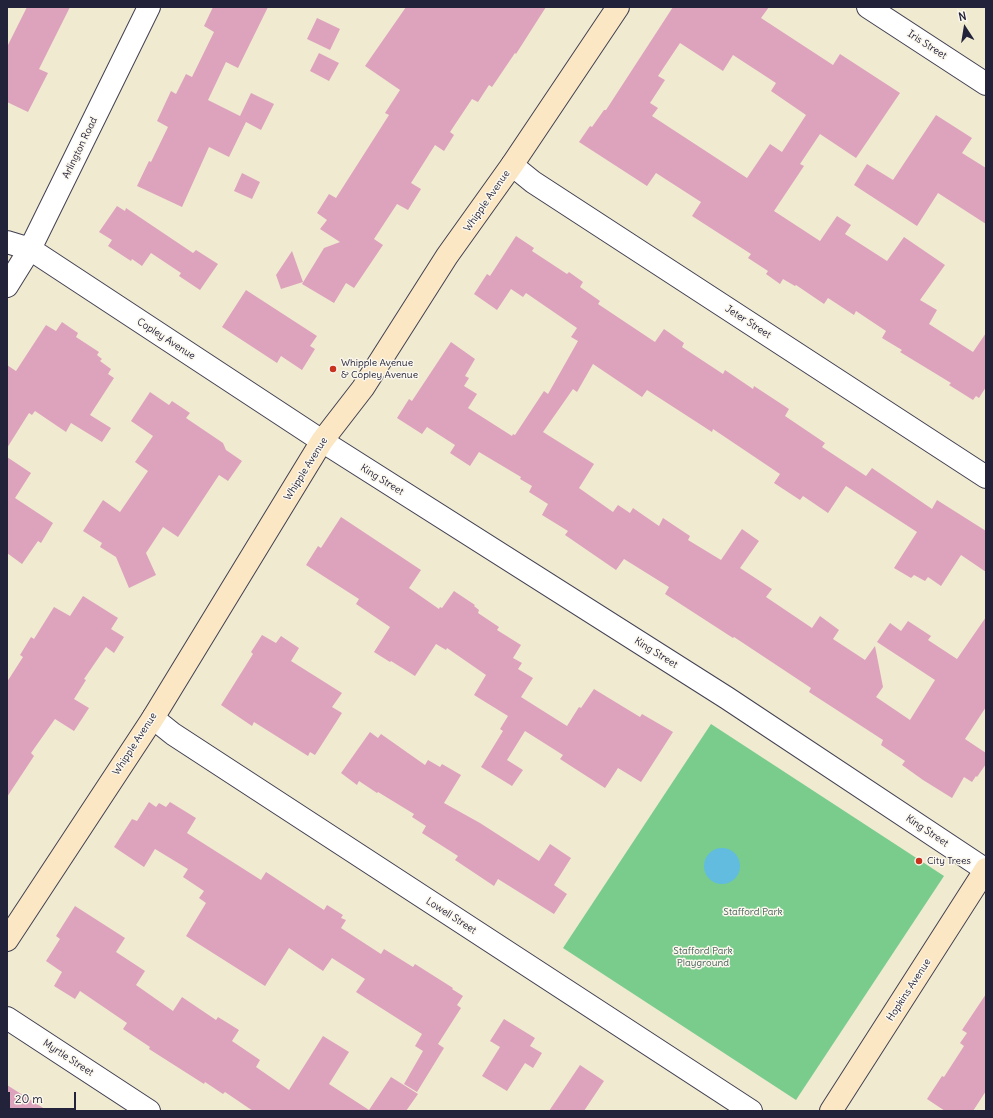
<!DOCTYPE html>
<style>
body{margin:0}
#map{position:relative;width:993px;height:1118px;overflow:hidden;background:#f0ead1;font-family:Delius,sans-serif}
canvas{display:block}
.frame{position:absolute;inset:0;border:8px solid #22223b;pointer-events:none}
.north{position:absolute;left:945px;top:8px;width:40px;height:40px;-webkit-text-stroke:3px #fbf7ec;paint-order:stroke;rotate:348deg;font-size:11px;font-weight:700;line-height:16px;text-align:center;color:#22223b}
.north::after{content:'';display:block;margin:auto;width:14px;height:18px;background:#22223b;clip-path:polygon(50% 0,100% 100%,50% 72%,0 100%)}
.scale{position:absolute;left:8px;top:1092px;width:68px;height:18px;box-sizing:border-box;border:2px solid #22223b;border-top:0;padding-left:5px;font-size:12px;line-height:14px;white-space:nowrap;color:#22223b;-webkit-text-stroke:3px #fbf7ec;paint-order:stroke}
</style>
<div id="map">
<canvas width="993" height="1118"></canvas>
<div class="frame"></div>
<div class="north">N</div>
<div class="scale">20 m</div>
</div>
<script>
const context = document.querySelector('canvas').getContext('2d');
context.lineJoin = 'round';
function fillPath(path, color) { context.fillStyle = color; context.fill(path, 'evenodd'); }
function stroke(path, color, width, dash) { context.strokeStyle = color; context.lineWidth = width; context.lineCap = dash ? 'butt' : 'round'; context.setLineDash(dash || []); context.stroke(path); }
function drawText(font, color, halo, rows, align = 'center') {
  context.font = font + ' Delius,sans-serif'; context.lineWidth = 3; context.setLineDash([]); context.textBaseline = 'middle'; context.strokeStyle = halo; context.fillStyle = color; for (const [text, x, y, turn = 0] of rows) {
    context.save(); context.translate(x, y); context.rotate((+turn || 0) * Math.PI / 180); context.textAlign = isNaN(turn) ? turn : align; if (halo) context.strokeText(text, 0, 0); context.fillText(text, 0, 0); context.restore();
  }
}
const green = new Path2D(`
 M 711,724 L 944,876 L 796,1100 L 563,948 Z`);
const water = new Path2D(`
 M704 866a18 18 0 1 1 36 0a18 18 0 1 1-36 0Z`);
const building = new Path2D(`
 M 27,7 L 70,7 L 39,69 L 48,73 L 28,112 L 7,102 L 7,47 Z
 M 213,7 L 268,7 L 238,68 L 226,62 L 208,100 L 240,116 L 251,93 L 274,104 L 261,130 L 246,122 L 229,157 L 209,147 L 182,207 L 137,186 L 149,161 L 151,162 L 168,127 L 157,121 L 171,91 L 176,94 L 186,74 L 192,77 L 214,32 L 204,26 Z
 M 406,7 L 546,7 L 516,54 L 515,53 L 492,87 L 489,85 L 478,102 L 472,99 L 450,132 L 454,135 L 444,151 L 435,145 L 411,183 L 421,189 L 408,210 L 397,204 L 374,239 L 383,245 L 354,288 L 346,283 L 334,303 L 302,284 L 324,248 L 340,242 L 320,229 L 327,220 L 317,213 L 329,194 L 336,198 L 389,115 L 385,113 L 400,90 L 365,66 Z
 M 673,7 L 769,7 L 761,18 L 833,65 L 840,54 L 900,93 L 856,158 L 820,134 L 800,164 L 804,166 L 774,211 L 820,241 L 837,216 L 851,225 L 845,234 L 887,261 L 904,237 L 945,265 L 920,300 L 937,310 L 929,324 L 973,352 L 986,333 L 986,387 L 979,398 L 976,396 L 973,400 L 949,385 L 951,383 L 900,352 L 902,350 L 882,338 L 886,331 L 856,311 L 854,315 L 828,298 L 824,304 L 796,285 L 795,286 L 783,279 L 780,284 L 766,274 L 768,271 L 748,258 L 751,254 L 692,216 L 701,202 L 656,173 L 647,186 L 579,142 L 590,126 L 592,127 L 604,110 L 606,110 ZM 680,43 L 723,71 L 733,55 L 776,83 L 771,91 L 806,115 L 782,152 L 770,144 L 747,178 L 652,116 L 658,108 L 650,103 L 665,80 L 658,76 Z
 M 317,18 L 340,29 L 330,50 L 307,39 Z
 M 319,53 L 339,63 L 329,81 L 310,71 Z
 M 936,115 L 972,138 L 962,153 L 986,168 L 986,224 L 938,193 L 917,226 L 854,185 L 867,164 L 893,180 Z
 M 242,173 L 260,182 L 252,199 L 234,191 Z
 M 117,206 L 125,211 L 126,208 L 193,253 L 196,250 L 218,264 L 200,290 L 179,276 L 181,273 L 151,253 L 142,266 L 132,259 L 131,261 L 108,246 L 112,240 L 99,232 Z
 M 516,236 L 534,248 L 532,251 L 567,274 L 569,272 L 583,282 L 580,287 L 600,301 L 598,304 L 655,342 L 664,329 L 684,343 L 682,347 L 723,374 L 725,370 L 753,389 L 754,386 L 789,409 L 785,416 L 825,443 L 822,447 L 866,476 L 872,468 L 932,509 L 937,500 L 986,531 L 986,572 L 961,555 L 941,586 L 928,577 L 925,581 L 914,575 L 911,578 L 894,568 L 917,532 L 846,486 L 828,513 L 803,496 L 800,500 L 774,483 L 780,474 L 713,429 L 712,432 L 647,390 L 642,397 L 593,364 L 577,392 L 573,389 L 543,432 L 594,464 L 579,488 L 613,512 L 618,505 L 630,513 L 633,508 L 659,526 L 663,518 L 690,536 L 688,540 L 721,560 L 742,529 L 759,541 L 740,568 L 772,589 L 766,597 L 812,628 L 820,616 L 839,630 L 833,639 L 865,660 L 875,646 L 883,687 L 876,697 L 910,720 L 935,680 L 877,642 L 890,623 L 901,631 L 908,621 L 931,636 L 928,640 L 957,659 L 986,617 L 986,707 L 965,739 L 986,753 L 986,764 L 977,777 L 976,776 L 972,782 L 964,777 L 952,798 L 923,780 L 902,765 L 905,761 L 881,745 L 883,740 L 809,692 L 811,688 L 734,637 L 733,638 L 665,594 L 669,587 L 624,559 L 616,570 L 565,535 L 568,531 L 542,515 L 548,504 L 529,492 L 532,486 L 520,479 L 521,477 L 479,452 L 470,466 L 450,453 L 455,445 L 427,427 L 422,434 L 397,418 L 409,399 L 412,401 L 451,342 L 475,359 L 465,376 L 469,378 L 464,386 L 477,394 L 468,408 L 512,436 L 513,434 L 515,435 L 544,391 L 548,394 L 578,341 L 571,337 L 577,328 L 526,293 L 523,297 L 511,289 L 497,310 L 474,294 L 487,274 L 490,276 Z
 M 292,251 L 303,282 L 281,289 L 276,275 Z
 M 246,290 L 317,336 L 310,346 L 315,349 L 302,370 L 281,356 L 277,363 L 222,327 Z
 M 62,322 L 78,333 L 76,337 L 99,352 L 97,355 L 102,359 L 100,361 L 111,369 L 108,374 L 114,378 L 90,415 L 111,428 L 102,442 L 71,423 L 66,432 L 35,411 L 32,415 L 29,413 L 7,448 L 7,365 L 16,371 L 46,325 L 56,331 Z
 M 150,392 L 169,405 L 172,401 L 190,413 L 186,418 L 223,443 L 226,450 L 242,461 L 228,481 L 219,475 L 178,537 L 163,527 L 146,553 L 156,575 L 129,588 L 116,557 L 100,547 L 102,543 L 83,531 L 103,500 L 120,512 L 148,471 L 135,462 L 153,436 L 131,421 Z
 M 7,457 L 31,473 L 15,498 L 53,523 L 41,543 L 38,541 L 22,564 L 7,553 Z
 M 341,517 L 421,570 L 409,588 L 439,609 L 440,607 L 442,608 L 454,591 L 475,605 L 474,606 L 479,610 L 478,613 L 499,627 L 497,630 L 521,645 L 513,658 L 522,663 L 518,669 L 533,678 L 521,697 L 567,726 L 579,707 L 581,708 L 594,689 L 640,717 L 642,714 L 673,732 L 641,782 L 618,768 L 605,788 L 560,759 L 563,755 L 525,731 L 507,760 L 523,770 L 512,786 L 481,767 L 503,731 L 500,729 L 508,716 L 474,695 L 486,675 L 447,648 L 446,650 L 436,644 L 415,676 L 391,661 L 390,662 L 374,652 L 390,627 L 356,604 L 359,599 L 306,565 L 318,546 L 321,548 Z
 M 83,596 L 118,618 L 111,629 L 124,637 L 114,653 L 106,647 L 84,679 L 86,680 L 74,699 L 89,708 L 74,731 L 55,719 L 31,753 L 34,756 L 7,797 L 7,682 L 23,657 L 20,655 L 31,637 L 34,639 L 54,607 L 70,616 Z
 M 262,635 L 276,643 L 281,636 L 299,648 L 291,661 L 342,693 L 332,707 L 342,713 L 315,755 L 310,752 L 308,756 L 254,722 L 252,726 L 221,705 L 253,654 L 251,652 Z
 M 370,732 L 378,738 L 381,734 L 425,765 L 428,760 L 440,767 L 442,764 L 461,775 L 444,803 L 480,823 L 539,861 L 550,844 L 571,858 L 554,885 L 567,894 L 554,914 L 498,879 L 494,886 L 455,860 L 458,856 L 422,833 L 426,826 L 412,817 L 414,814 L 378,792 L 377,793 L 359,781 L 357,785 L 341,773 Z
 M 149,802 L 156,807 L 159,803 L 166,807 L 170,802 L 196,818 L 187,833 L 261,880 L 266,872 L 324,910 L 327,905 L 343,915 L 341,918 L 346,920 L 341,928 L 381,954 L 384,949 L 413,967 L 415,964 L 453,988 L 452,989 L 463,996 L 457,1005 L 461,1008 L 438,1044 L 444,1048 L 417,1092 L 404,1084 L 423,1051 L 415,1046 L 422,1034 L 356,992 L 365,979 L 332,958 L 323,971 L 289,948 L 265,986 L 186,936 L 206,903 L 199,898 L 204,891 L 183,877 L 188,869 L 155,849 L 144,867 L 114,847 L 132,819 L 137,821 Z
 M 75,906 L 125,938 L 116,952 L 145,971 L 136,985 L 173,1011 L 182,997 L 216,1020 L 218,1017 L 239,1030 L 232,1041 L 260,1060 L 256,1067 L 289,1090 L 323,1036 L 349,1052 L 329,1084 L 369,1110 L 391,1077 L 418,1094 L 406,1111 L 253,1111 L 225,1092 L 223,1094 L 205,1082 L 204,1084 L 149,1049 L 150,1047 L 123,1029 L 127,1023 L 80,991 L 75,999 L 54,986 L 62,972 L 46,961 L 60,939 L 56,936 Z
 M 986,994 L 986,1091 L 973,1111 L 945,1111 L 927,1099 L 942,1076 L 944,1077 L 964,1046 L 960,1043 L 967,1033 L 962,1030 Z
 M 504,1019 L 535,1038 L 530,1046 L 542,1053 L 533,1068 L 525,1063 L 507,1091 L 482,1076 L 500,1047 L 490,1041 Z
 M 580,1065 L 604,1081 L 584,1111 L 549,1111 Z
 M 7,1085 L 48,1111 L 7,1111 Z`);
const street = new Path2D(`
 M 868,7 L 986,84
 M 512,165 L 533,182 L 986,477
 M 7,242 L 30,249 L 322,441 L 727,698 L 986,870
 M 7,286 L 30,249 L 149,7
 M 153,718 L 173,734 L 751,1111
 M 7,1018 L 149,1111`);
const secondary = new Path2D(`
 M 7,940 L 153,718 L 322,441 L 363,388 L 447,256 L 512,165 L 618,7
 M 831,1111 L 986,869`);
const markers = [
 [333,369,4,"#c8321e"],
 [919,861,4,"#c8321e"]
];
const streetNames = [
 ["Iris Street",927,45,33],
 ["Arlington Road",80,148,-64],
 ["Whipple Avenue",487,201,-55],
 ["Jeter Street",748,322,33],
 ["Copley Avenue",166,339,33],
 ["Whipple Avenue",306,469,-58],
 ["King Street",382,480,32],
 ["King Street",656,653,32],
 ["Whipple Avenue",135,744,-57],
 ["King Street",927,831,34],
 ["Lowell Street",451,916,33],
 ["Hopkins Avenue",909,990,-57],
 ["Myrtle Street",68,1058,33]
];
const poiNames = [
 ["Whipple Avenue",341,363],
 ["& Copley Avenue",341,375],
 ["City Trees",927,861]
];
const parkNames = [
 ["Stafford Park",753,912],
 ["Stafford Park",703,951],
 ["Playground",703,963]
];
fillPath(green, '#7acc8d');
fillPath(water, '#61bcdf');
fillPath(building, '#dda3bd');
stroke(street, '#414052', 24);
stroke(secondary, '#414052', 24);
stroke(street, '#fff', 22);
stroke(secondary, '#fbe7c3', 22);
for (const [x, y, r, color] of markers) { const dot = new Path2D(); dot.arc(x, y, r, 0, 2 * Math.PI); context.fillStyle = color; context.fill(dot); stroke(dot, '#fbf7ec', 1.5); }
drawText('10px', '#22223b', '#fbf7ec', streetNames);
drawText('10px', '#22223b', '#fbf7ec', poiNames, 'left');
drawText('10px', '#415e58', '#fbf7ec', parkNames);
</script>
